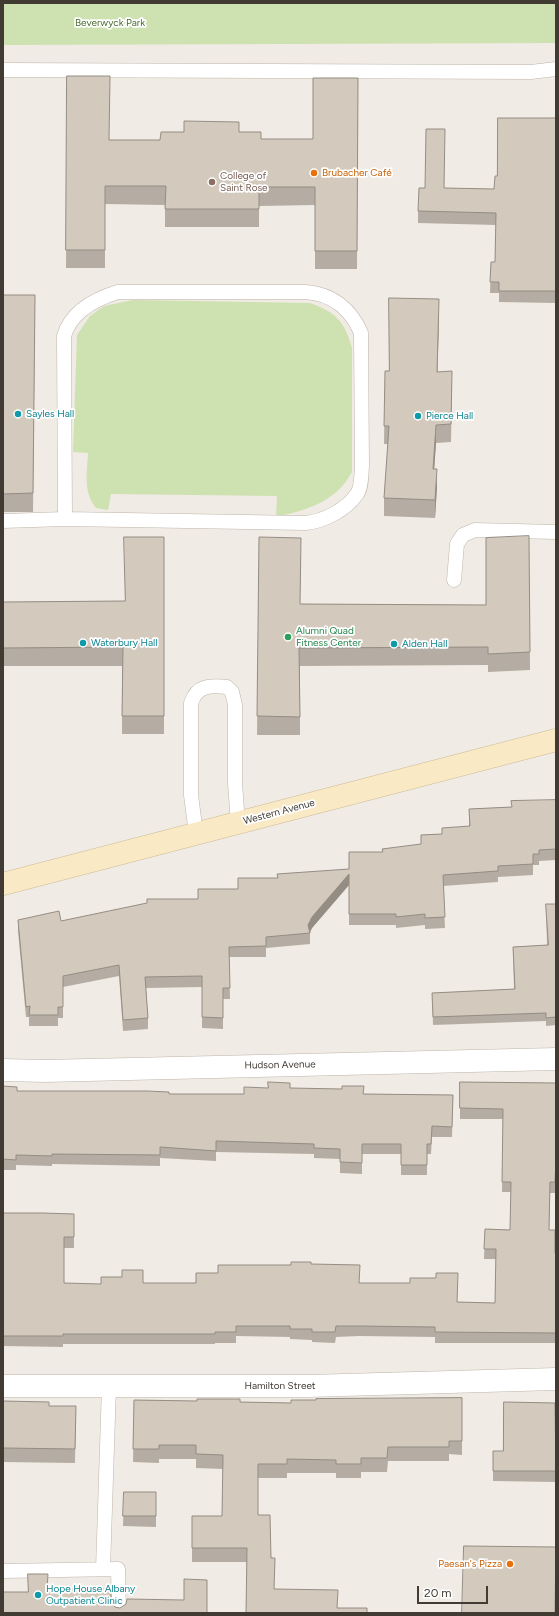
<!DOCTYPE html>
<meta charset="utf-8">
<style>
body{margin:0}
#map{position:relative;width:559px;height:1616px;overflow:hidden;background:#f0ebe4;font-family:Figtree,sans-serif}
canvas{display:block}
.frame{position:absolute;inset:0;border:4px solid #413b34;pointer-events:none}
.scale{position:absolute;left:417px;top:1586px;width:71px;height:18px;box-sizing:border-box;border:2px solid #413b34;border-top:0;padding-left:5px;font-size:12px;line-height:14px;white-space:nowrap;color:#413b34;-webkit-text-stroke:3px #fff;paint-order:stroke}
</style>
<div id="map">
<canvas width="559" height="1616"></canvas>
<div class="frame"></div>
<div class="scale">20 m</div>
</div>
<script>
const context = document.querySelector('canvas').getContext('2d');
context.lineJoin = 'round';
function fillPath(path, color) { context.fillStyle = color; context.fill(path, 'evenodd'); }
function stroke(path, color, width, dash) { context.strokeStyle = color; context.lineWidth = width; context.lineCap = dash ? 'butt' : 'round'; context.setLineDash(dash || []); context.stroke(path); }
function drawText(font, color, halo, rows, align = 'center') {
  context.font = font + ' Figtree,sans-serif'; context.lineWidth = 3.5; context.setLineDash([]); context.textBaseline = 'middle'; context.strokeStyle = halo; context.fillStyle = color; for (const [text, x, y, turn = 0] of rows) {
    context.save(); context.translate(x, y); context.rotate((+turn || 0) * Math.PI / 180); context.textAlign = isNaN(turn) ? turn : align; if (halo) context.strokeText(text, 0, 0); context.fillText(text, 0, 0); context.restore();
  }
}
const green = new Path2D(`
 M 3,3 L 556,3 L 556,43 L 3,45 Z
 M 133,300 L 310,303 C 336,312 345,322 352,348 L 352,472 C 336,502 307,510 276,517 L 277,496 L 111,494 L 108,510 L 96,508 C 83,492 87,473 88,453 L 73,452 L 77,335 L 90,316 L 104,306 Z`);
const lane = new Path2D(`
 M 3,70 L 531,72 L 556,69
 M 3,521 L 65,519 L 306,523 C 324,521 346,510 357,494 C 362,487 361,475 362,467 L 361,333 C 351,309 332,294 306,292 L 118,292 C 95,299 71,312 64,336 L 65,519
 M 454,580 L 457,544 L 463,535 L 475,530 L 556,532
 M 196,834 L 191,795 L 191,703 C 197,685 211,685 227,687 L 232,692 L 235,705 L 235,783 L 238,823
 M 103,1569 L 109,1386
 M 3,1571 L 118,1569 L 119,1613`);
const street = new Path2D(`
 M 3,1070 L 45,1071 L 556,1059
 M 3,1386 L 308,1386 L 556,1379`);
const secondary = new Path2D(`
 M 3,884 L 556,740`);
const wall = new Path2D(`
 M 67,76 L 109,140 L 160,140 L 184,132 L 239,132 L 261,139 L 313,139 L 358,78 L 357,269 L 315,269 L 315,205 L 259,206 L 259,227 L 165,227 L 165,205 L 105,204 L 105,268 L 66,268 Z
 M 556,118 L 556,303 L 499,302 L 499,293 L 490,293 L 491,262 L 495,262 L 496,225 L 418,223 L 418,211 L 425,188 L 494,189 L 497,176 Z
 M 3,295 L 35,313 L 33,512 L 3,512 Z
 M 439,317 L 437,371 L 452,389 L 451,442 L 436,443 L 434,469 L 437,487 L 435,518 L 384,516 L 384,498 L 388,444 L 384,444 L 385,371 L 389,371 Z
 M 529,536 L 530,670 L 488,672 L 488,665 L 300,666 L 300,735 L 257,735 L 259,537 L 301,556 L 300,604 L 486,605 Z
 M 164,537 L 164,734 L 122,734 L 122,666 L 3,666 L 3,602 L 125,601 Z
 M 556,800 L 556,860 L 539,861 L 539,865 L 533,865 L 533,875 L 498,877 L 498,882 L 443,886 L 445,928 L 425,929 L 425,925 L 396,928 L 396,925 L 349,925 L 349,885 L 312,928 L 310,933 L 310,944 L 266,948 L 266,957 L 229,957 L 230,999 L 223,999 L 223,1029 L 202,1028 L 202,987 L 146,988 L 148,1018 L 148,1029 L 123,1031 L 119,976 L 63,987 L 63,1018 L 58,1018 L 58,1026 L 29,1026 L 29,1017 L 26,1017 L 18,931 L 18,920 L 61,921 L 198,899 L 238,889 L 277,878 L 349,869 L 382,852 L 421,844 L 421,835 L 442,834 L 469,826 L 469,809 L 511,807 Z
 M 546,904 L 556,904 L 556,1025 L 546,1026 L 546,1021 L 433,1025 L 432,993 L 514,989 L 513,947 L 547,945 Z
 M 460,1082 L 556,1083 L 556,1168 L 555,1193 L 550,1193 L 549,1230 L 555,1253 L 556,1253 L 556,1343 L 435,1343 L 435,1337 L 359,1336 L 336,1337 L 335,1343 L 312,1342 L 312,1340 L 290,1339 L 290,1337 L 236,1336 L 236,1343 L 215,1343 L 215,1344 L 63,1344 L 63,1347 L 3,1346 L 3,1213 L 74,1214 L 74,1248 L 64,1248 L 64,1284 L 101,1284 L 143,1283 L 196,1283 L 218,1273 L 291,1265 L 311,1264 L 359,1283 L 458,1302 L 495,1303 L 496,1259 L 484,1259 L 485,1229 L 510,1230 L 511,1192 L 502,1192 L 503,1119 L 460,1119 Z
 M 3,1086 L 17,1091 L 169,1094 L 244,1094 L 290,1088 L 364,1094 L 453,1095 L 452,1137 L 432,1137 L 431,1154 L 427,1154 L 427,1175 L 401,1175 L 401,1154 L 362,1154 L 362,1174 L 340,1173 L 340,1159 L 314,1158 L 314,1154 L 216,1152 L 216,1161 L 160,1158 L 160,1166 L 52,1164 L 52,1166 L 16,1165 L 16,1170 L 3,1170 Z
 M 462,1398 L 462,1455 L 449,1454 L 449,1461 L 388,1461 L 387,1472 L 361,1472 L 361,1478 L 336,1478 L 336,1473 L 287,1473 L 287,1478 L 258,1478 L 258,1515 L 271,1558 L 274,1589 L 338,1608 L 246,1613 L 247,1562 L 192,1562 L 192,1516 L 222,1516 L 223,1469 L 196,1468 L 196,1459 L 159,1459 L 159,1463 L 133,1462 L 134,1400 L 291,1403 L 316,1400 Z
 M 3,1401 L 49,1406 L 76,1406 L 75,1463 L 3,1462 Z
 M 555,1403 L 556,1482 L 493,1481 L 493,1471 L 503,1451 Z
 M 124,1492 L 156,1492 L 156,1527 L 123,1526 Z`);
const shadedWall = new Path2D(`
 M 439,299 L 439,317 L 437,390 L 437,372 Z
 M 436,425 L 436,443 L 433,487 L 433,469 Z
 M 437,469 L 437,487 L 435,518 L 435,500 Z
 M 349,874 L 349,885 L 312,928 L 309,933 L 308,925 L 312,917 Z`);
const building = new Path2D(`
 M 67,76 L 110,76 L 109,140 L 160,140 L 161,132 L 184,132 L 184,121 L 239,122 L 239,132 L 261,132 L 261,139 L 313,139 L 313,78 L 358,78 L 357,251 L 315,251 L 315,187 L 259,187 L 259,209 L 165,209 L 166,186 L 105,186 L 105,250 L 66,250 Z
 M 498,118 L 556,118 L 556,291 L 499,291 L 499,282 L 490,282 L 491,262 L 495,262 L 496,213 L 418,211 L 419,188 L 425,188 L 426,129 L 445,129 L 444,188 L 494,189 L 495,176 L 497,176 Z
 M 3,295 L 35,295 L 33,493 L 3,494 Z
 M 389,298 L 439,299 L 437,372 L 452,371 L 451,424 L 436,425 L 433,469 L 437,469 L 435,500 L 384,498 L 389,426 L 384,426 L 385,371 L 389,371 Z
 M 529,536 L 530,652 L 488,654 L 488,647 L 299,648 L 300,717 L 257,716 L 259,537 L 301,538 L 300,604 L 486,605 L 486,538 Z
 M 124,537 L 164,537 L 164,716 L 122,716 L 123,647 L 3,648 L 3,602 L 125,601 Z
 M 556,800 L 556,849 L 539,850 L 539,854 L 533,854 L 533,864 L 498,866 L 498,871 L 443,875 L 445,917 L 425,918 L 425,914 L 396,917 L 396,914 L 349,914 L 349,874 L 312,917 L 308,925 L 310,933 L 266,937 L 266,946 L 229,947 L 230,988 L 223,988 L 223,1018 L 202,1017 L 202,976 L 145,977 L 148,1018 L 123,1020 L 119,965 L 63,976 L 63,1007 L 58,1007 L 58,1015 L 29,1015 L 30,1006 L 26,1007 L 18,920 L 59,911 L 61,921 L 147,903 L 147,899 L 198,899 L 198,889 L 238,889 L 238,878 L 278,878 L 277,874 L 349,869 L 349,852 L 383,852 L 382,849 L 421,844 L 421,835 L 442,834 L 442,828 L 470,826 L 469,809 L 512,807 L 511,801 Z
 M 546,904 L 556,904 L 556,1017 L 546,1018 L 546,1013 L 433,1017 L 432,993 L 515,989 L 513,947 L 548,945 Z
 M 268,1082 L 290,1083 L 290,1088 L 342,1089 L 342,1086 L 364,1086 L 363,1094 L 453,1095 L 452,1127 L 432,1126 L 431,1144 L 427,1144 L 427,1165 L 401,1165 L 401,1144 L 362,1144 L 362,1163 L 340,1162 L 340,1149 L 314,1148 L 314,1144 L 216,1141 L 216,1151 L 160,1147 L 160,1155 L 52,1154 L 52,1156 L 16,1155 L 16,1160 L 3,1159 L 3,1086 L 17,1087 L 17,1091 L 147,1091 L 169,1092 L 169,1094 L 244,1094 L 244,1087 L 268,1088 Z
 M 460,1082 L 556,1083 L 556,1157 L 555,1182 L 550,1182 L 549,1230 L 555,1230 L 555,1253 L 556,1253 L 556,1333 L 435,1332 L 435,1327 L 359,1326 L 336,1326 L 335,1332 L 312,1332 L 312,1329 L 290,1329 L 290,1326 L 236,1326 L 236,1332 L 215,1332 L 215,1334 L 63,1334 L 63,1336 L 3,1336 L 3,1213 L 42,1213 L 74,1214 L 74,1237 L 64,1237 L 64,1283 L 101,1284 L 101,1277 L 122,1277 L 122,1270 L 143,1270 L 143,1283 L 196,1283 L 196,1273 L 218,1273 L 218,1265 L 291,1265 L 291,1262 L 311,1262 L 311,1264 L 360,1265 L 359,1283 L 410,1283 L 410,1278 L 436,1278 L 436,1273 L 458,1273 L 457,1302 L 495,1303 L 496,1249 L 484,1249 L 485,1229 L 510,1230 L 511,1182 L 502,1182 L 503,1109 L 460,1108 Z
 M 462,1398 L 462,1441 L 449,1441 L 449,1447 L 388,1447 L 387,1458 L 361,1458 L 361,1464 L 336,1464 L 336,1460 L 287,1459 L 287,1464 L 258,1464 L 258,1515 L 270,1515 L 271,1558 L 275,1558 L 274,1589 L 338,1590 L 337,1608 L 367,1608 L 367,1613 L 246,1613 L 247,1548 L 192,1548 L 192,1516 L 222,1516 L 223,1455 L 196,1454 L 196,1445 L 159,1445 L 159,1449 L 133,1449 L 134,1400 L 197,1401 L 197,1399 L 240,1399 L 240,1402 L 291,1403 L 291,1400 L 316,1400 L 316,1399 Z
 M 3,1401 L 49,1402 L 49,1406 L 76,1406 L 75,1449 L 3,1448 Z
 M 504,1402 L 555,1403 L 556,1471 L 493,1471 L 493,1451 L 503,1451 Z
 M 124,1492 L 156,1492 L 156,1516 L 123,1516 Z
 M 464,1546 L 556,1547 L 555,1613 L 462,1613 Z
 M 28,1574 L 48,1574 L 47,1589 L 110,1589 L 112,1603 L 115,1607 L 120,1608 L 126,1604 L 127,1599 L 184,1600 L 184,1579 L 207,1580 L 207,1613 L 3,1613 L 3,1592 L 28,1592 Z`);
const markers = [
 [314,173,4,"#e8710a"],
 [212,182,4,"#8d6e63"],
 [18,414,4,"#0f9aa8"],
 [418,416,4,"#0f9aa8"],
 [288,637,4,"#2e9e5b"],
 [83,643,4,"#0f9aa8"],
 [394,644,4,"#0f9aa8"],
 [510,1564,4,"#e8710a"],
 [38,1595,4,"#0f9aa8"]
];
const parkNames = [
 ["Beverwyck Park",110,23]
];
const foodNames = [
 ["Brubacher Café",322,173],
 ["Paesan's Pizza",502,1564,"right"]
];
const educationNames = [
 ["College of",220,176],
 ["Saint Rose",220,188]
];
const cultureNames = [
 ["Sayles Hall",26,414],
 ["Pierce Hall",426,416],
 ["Waterbury Hall",91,643],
 ["Alden Hall",402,644],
 ["Hope House Albany",46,1589],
 ["Outpatient Clinic",46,1601]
];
const leisureNames = [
 ["Alumni Quad",296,631],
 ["Fitness Center",296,643]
];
const streetNames = [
 ["Western Avenue",279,812,-15],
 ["Hudson Avenue",280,1065,-1],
 ["Hamilton Street",280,1386]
];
fillPath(green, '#cee1b0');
stroke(lane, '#bdb5aa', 15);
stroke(street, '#bdb5aa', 23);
stroke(secondary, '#ccbb97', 23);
stroke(lane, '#fff', 14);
stroke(street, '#fff', 22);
stroke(secondary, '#f9e9c5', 22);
fillPath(wall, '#b5ada3');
fillPath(shadedWall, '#948d84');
fillPath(building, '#d3c9bd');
stroke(building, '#948d84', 1);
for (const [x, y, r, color] of markers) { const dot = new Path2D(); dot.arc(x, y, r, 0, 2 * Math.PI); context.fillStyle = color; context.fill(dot); stroke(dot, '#fff', 1.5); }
drawText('10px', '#4a6d2e', '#fff', parkNames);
drawText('10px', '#c56008', '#fff', foodNames, 'left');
drawText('10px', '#785e54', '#fff', educationNames, 'left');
drawText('10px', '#0d838f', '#fff', cultureNames, 'left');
drawText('10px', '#27864d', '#fff', leisureNames, 'left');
drawText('10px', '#413b34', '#fff', streetNames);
</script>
